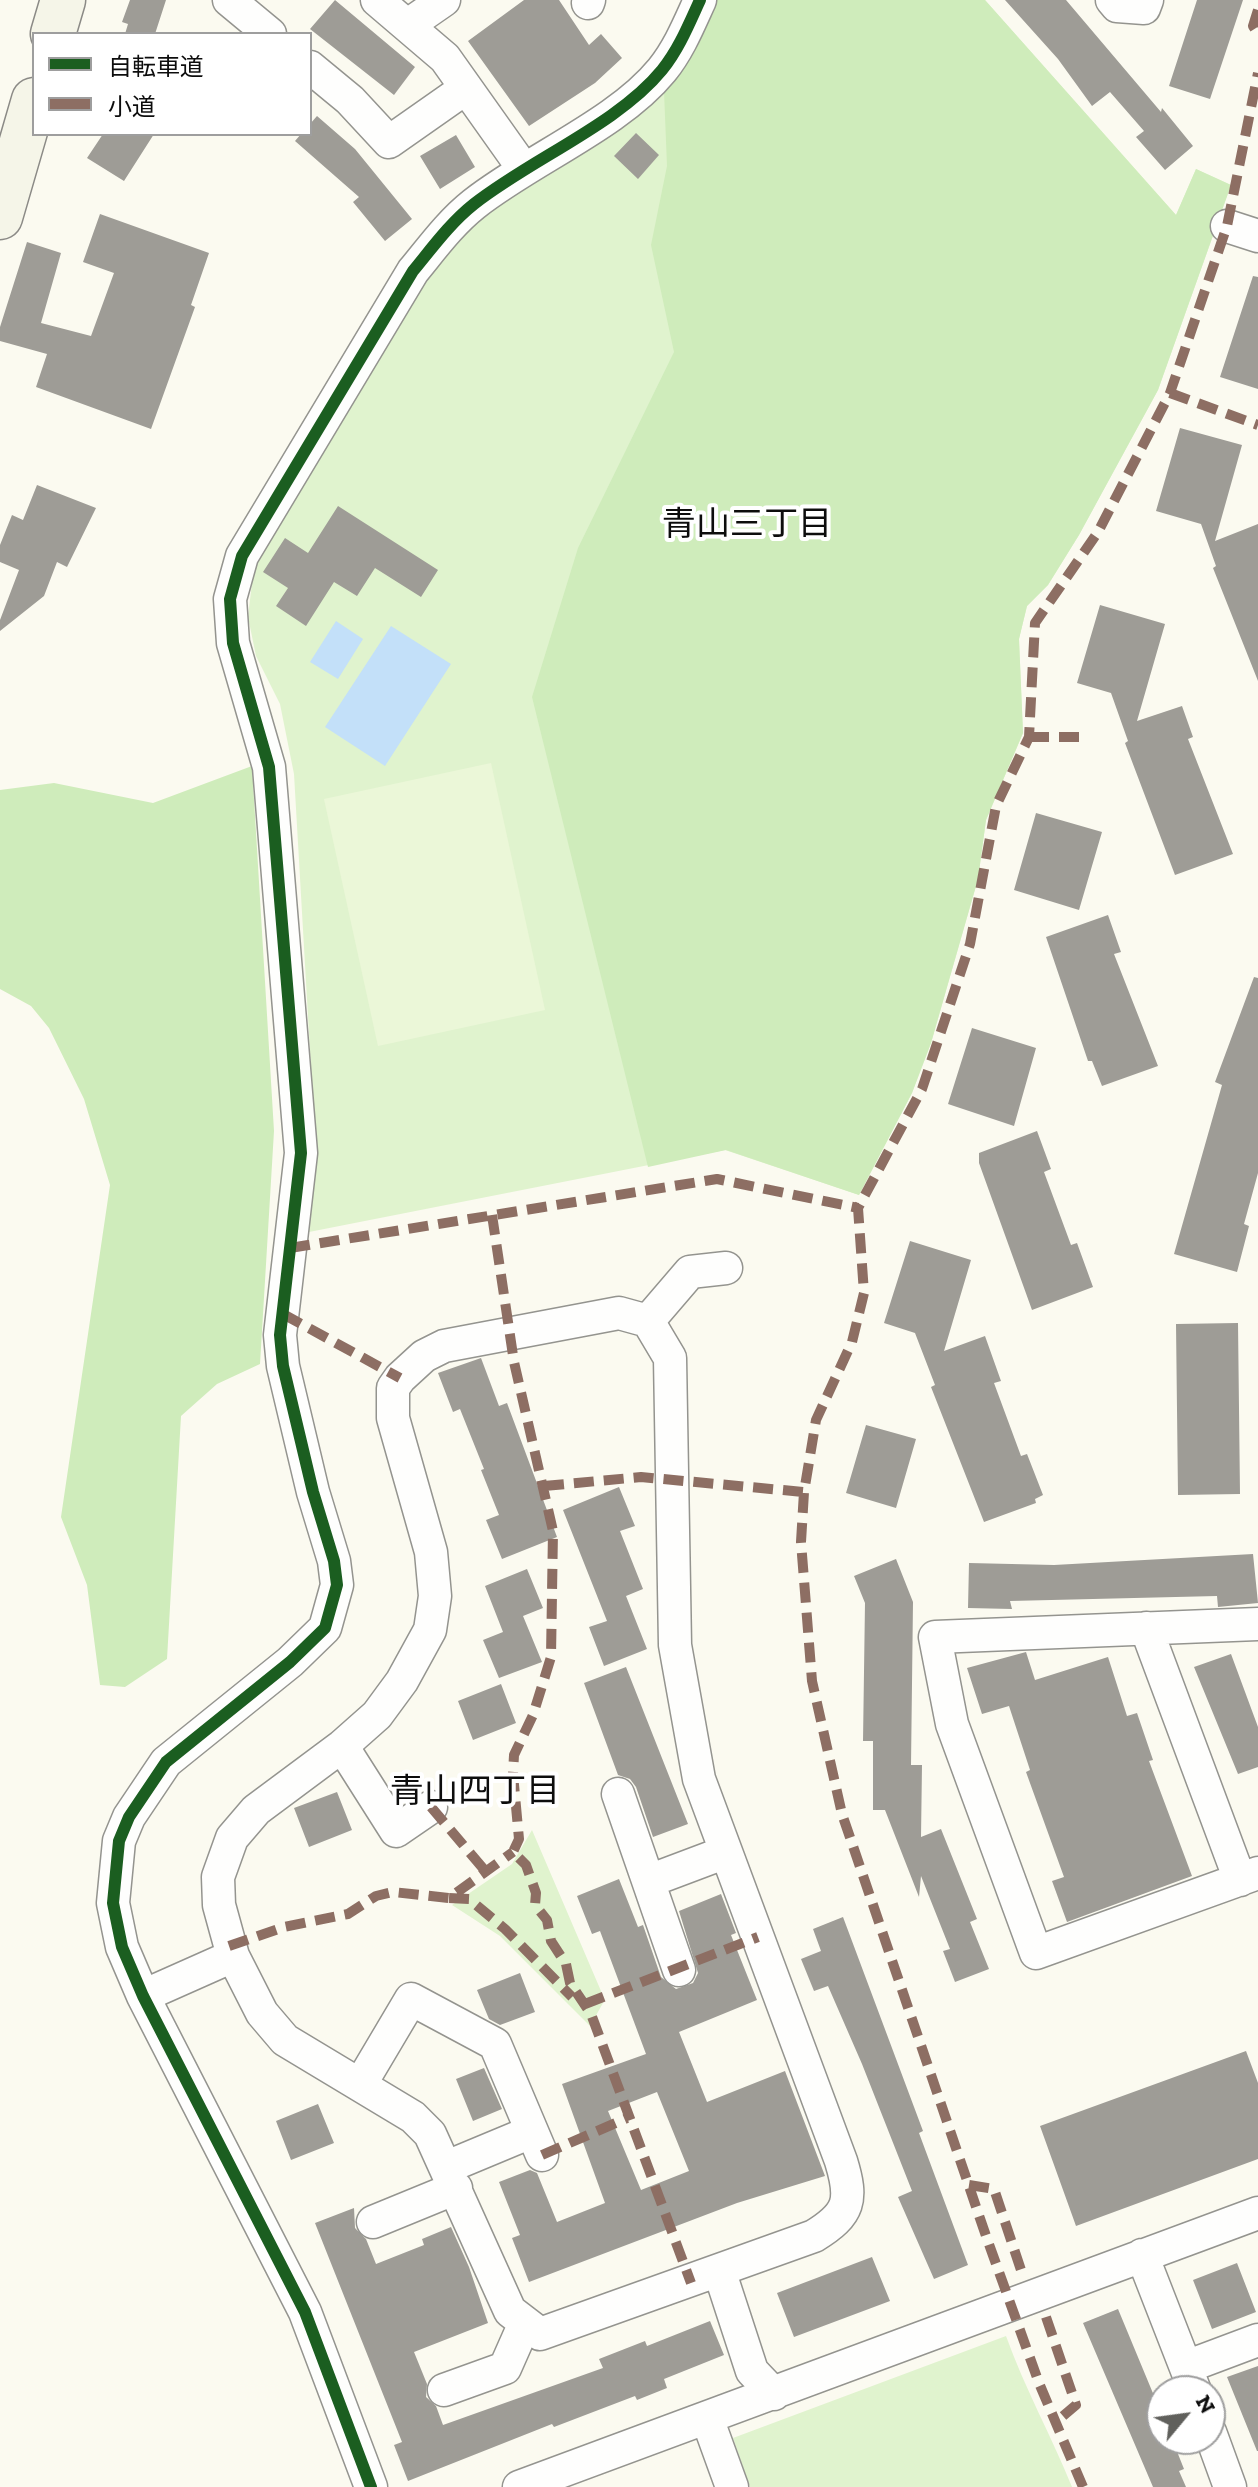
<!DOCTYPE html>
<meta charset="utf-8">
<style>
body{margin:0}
#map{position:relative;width:1258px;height:2487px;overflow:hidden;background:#fbfaf0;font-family:"Zilla Slab","Noto Sans JP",serif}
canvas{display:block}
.legend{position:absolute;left:32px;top:32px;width:280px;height:104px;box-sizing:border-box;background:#fff;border:2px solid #9e9e9e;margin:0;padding:10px 14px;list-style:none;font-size:24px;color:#0d0d0d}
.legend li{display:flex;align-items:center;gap:16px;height:40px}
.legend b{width:40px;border:2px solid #9e9e9e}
.north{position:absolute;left:1146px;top:2375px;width:80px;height:80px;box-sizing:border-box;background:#fff;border:2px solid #9e9e9e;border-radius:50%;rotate:61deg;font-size:22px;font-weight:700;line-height:32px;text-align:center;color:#0d0d0d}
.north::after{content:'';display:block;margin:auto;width:28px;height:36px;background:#60605c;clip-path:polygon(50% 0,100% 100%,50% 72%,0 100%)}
</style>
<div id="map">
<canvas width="1258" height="2487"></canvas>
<ul class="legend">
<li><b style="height:10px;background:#1b5e20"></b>自転車道</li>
<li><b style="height:10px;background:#8d6e63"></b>小道</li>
</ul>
<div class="north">N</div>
</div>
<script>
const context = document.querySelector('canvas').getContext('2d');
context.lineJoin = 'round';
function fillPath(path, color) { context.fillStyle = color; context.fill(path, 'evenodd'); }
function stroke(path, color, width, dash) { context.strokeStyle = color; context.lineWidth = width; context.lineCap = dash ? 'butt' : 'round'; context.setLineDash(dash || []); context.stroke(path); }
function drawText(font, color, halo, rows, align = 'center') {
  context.font = font + ' "Zilla Slab","Noto Sans JP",serif'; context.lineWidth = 8; context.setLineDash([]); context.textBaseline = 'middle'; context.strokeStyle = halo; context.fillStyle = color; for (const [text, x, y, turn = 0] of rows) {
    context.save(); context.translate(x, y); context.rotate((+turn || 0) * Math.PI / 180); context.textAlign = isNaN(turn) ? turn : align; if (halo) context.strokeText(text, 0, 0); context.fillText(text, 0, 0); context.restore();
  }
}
const green = new Path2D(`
 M 717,0 L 985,0 L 1176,215 L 1196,169 L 1231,185 L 1158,390 L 1079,535 L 1048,585 L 1027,606 L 1019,639 L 1023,733 L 986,820 L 978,879 L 931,1043 L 912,1093 L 859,1195 L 725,1150 L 309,1232 L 316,1155 L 294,774 L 280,704 L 256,656 L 248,617 L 253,574 L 263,550 L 423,282 L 454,242 L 475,222 L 682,68 L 706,28 Z
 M 532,1830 L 601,1991 L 603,2003 L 590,2026 L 500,1936 L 452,1905 L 512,1864 Z
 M 1006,2336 C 1025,2389 1051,2435 1072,2487 L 750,2487 L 733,2438 Z`);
const forest = new Path2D(`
 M 717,0 L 985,0 L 1176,215 L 1196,169 L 1231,185 L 1158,390 L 1079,535 L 1048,585 L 1027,606 L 1019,639 L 1023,733 L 986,820 L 978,879 L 931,1043 L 912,1093 L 859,1195 L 726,1150 L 648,1167 L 532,697 L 578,548 L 674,352 L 651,245 L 667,166 L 664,91 L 706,28 Z
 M 252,766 L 274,1131 L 260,1364 L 217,1384 L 181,1416 L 167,1659 L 125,1687 L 100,1685 L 87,1585 L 61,1517 L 110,1185 L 84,1099 L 49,1028 L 31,1006 L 0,989 L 0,790 L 54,783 L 153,803 Z`);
const pitch = new Path2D(`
 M 491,763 L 545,1010 L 378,1046 L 324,799 Z`);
const water = new Path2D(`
 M 336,621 L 363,639 L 338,679 L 310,662 Z
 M 391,626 L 451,664 L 385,766 L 325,727 Z`);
const building = new Path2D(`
 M 130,0 L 166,0 L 155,34 L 125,34 L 128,24 L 122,22 Z
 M 335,0 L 415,67 L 394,95 L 310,29 Z
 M 524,0 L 559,0 L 589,45 L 601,34 L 622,58 L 595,83 L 529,126 L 468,41 Z
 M 1005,0 L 1066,0 L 1161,112 L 1162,108 L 1193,146 L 1165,170 L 1136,137 L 1144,131 L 1110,92 L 1092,106 L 1058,59 Z
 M 1197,0 L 1243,0 L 1210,99 L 1169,86 Z
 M 317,116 L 355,149 L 412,219 L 385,241 L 353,202 L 359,197 L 295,141 L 301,134 L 310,134 L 310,124 Z
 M 636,133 L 659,155 L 638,179 L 614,156 Z
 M 103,134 L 154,134 L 124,181 L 87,158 Z
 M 456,135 L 475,167 L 440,189 L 420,156 Z
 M 100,214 L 209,253 L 191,305 L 195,307 L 151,429 L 36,387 L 47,354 L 0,341 L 0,327 L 27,242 L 61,253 L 41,323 L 91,336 L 114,273 L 83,262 Z
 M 1253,276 L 1258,277 L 1258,389 L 1220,377 Z
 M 1180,428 L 1242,445 L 1215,541 L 1258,524 L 1258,681 L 1213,568 L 1216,566 L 1201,524 L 1156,511 Z
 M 37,485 L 96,508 L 67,567 L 57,562 L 44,596 L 0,631 L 0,620 L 19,570 L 0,562 L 0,545 L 12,515 L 23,520 Z
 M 338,506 L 438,570 L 421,597 L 375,568 L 357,596 L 334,582 L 306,626 L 276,606 L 288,588 L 263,572 L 285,538 L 308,553 Z
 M 1100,605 L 1165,624 L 1137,721 L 1182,706 L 1193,737 L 1188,739 L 1233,854 L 1175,875 L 1125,743 L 1128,741 L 1111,693 L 1077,683 Z
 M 1036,813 L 1102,832 L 1079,910 L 1014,890 Z
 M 1108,915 L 1121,952 L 1114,954 L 1158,1066 L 1102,1086 L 1092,1061 L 1088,1061 L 1046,937 Z
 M 1254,977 L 1258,978 L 1258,1173 L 1244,1224 L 1249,1226 L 1237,1272 L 1174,1254 L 1222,1085 L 1215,1082 Z
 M 972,1028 L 1036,1048 L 1014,1126 L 948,1104 Z
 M 1037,1131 L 1051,1169 L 1044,1172 L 1071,1245 L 1077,1243 L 1093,1287 L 1032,1310 L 979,1163 L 979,1153 Z
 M 910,1241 L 971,1260 L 944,1351 L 985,1336 L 1001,1381 L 994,1383 L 1021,1456 L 1027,1454 L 1043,1495 L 1035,1499 L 1036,1503 L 984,1522 L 931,1387 L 935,1385 L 915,1333 L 884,1323 Z
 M 1238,1323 L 1240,1494 L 1178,1495 L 1176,1324 Z
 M 481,1358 L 499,1406 L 507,1403 L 557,1537 L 502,1559 L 486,1520 L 499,1515 L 481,1470 L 484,1469 L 460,1409 L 453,1412 L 438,1373 Z
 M 866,1425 L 916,1439 L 896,1508 L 846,1493 Z
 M 619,1487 L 635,1526 L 620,1531 L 643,1589 L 626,1596 L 647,1649 L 604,1666 L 589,1627 L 607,1621 L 563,1510 Z
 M 1253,1554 L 1258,1603 L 1218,1607 L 1217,1596 L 1010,1601 L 1012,1609 L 968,1608 L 969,1563 L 1054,1565 Z
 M 896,1559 L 913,1602 L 911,1765 L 922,1765 L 921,1837 L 941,1829 L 977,1919 L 970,1922 L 989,1969 L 955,1982 L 943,1951 L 950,1949 L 921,1876 L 919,1897 L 885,1810 L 873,1810 L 873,1741 L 863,1741 L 865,1603 L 854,1576 Z
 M 527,1569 L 543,1608 L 523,1616 L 542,1662 L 499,1678 L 483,1640 L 503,1632 L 485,1586 Z
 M 1026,1652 L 1035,1680 L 1108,1657 L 1127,1716 L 1137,1713 L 1153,1760 L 1149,1761 L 1192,1876 L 1067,1922 L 1052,1881 L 1064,1877 L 1026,1772 L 1030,1770 L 1009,1706 L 982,1714 L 967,1668 Z
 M 1231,1654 L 1258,1727 L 1258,1767 L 1238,1774 L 1194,1667 Z
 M 626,1667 L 688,1824 L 653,1837 L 636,1787 L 630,1779 L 618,1775 L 584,1683 Z
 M 501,1684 L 516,1723 L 473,1740 L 458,1701 Z
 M 337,1792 L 352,1830 L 309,1847 L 294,1808 Z
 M 619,1879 L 638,1927 L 643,1925 L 661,1977 L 676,1989 L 693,1983 L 698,1973 L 679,1911 L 721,1894 L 736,1933 L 731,1935 L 757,2000 L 679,2032 L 707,2102 L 785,2071 L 825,2176 L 737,2203 L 529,2282 L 512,2238 L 520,2235 L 499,2182 L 530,2170 L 537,2173 L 557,2222 L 605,2203 L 562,2084 L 646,2054 L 600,1931 L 592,1934 L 577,1896 ZM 657,2092 L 689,2171 L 641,2190 L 608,2111 Z
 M 843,1917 L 923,2131 L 919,2133 L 968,2265 L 934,2279 L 898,2197 L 912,2191 L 862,2064 L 828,1986 L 814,1991 L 801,1959 L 821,1951 L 813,1929 Z
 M 520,1973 L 535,2012 L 500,2025 L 489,2019 L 477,1990 Z
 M 1246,2051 L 1258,2083 L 1258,2159 L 1076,2226 L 1040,2126 Z
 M 484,2068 L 502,2109 L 473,2121 L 456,2079 Z
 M 318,2104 L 334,2143 L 291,2160 L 276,2121 Z
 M 354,2208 L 355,2228 L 366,2239 L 376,2264 L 424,2245 L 422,2239 L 451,2227 L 469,2267 L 488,2323 L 414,2352 L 427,2384 L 426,2397 L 436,2406 L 443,2425 L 603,2368 L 599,2359 L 645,2341 L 647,2346 L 710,2321 L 724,2355 L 664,2379 L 667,2388 L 637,2400 L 635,2396 L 554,2427 L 552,2424 L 408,2481 L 394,2445 L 402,2442 L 315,2223 Z
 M 872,2257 L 890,2301 L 794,2337 L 777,2293 Z
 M 1237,2263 L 1256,2312 L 1212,2329 L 1193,2280 Z
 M 1118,2309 L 1162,2415 L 1162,2439 L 1172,2439 L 1184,2469 L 1179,2471 L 1186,2487 L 1153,2487 L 1083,2323 Z
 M 1258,2366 L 1258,2451 L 1257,2451 L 1227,2377 Z`);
const street = new Path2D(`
 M 229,0 L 270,34
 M 377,0 L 445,58 L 523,168
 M 1112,0 L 1117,6 L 1144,8 L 1147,0
 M 588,3 L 589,0
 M 408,25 L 444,0
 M 310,67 L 350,100 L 389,142 L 466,88
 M 1227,226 L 1258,236
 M 648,1321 L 690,1272 L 726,1268
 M 1258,1624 L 935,1637 L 952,1724 L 1036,1953 L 1258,1873
 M 1146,1628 L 1240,1880
 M 342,1746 L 396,1831 L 431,1807
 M 618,1794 L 679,1970
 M 649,1881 L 726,1852
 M 143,1996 L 233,1956 L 219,1905 L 218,1877 L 232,1838 L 256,1810 L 342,1746 L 377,1715 L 402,1681 L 430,1630 L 435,1596 L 431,1552 L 393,1418 L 393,1388 L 400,1378 L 424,1356 L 444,1346 L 619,1313 L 648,1321 L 670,1358 L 675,1645 L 699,1779 L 841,2161 C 853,2200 850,2214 814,2236 L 540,2334 L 510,2311 L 430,2134 L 413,2117 L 285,2040 L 262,2013 L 233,1956
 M 360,2085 L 411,1999 L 495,2044 L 542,2155
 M 447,2167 L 531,2132
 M 373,2222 L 456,2188
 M 1142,2255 L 1195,2391
 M 720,2273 L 752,2371 L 774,2394
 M 1186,2367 L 1258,2340
 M 444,2390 L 505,2368 L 524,2325
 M 707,2418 L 732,2487
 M 1210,2432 L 1230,2487
 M 371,2487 L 305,2312 L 143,1996 L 122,1947 L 113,1903 L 119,1841 L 129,1817 L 166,1762 L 290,1662 L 325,1628 L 337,1585 L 334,1561 L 313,1492 L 283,1366 L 280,1335 L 301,1153 L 269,767 L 233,643 L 230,599 L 242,556 L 413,271 C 432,248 450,223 474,204 C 531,159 618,124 662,70 C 679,49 689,24 700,0
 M 519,2487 L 1258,2213`);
const secondary = new Path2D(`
 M 53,34 L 63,0
 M 0,217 L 34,100`);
const quiet = new Path2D(`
 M 1258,10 L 1253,26 L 1258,34
 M 1170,393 L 1258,425
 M 1029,737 L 1083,737
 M 492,1215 L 514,1362 L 553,1531 L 551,1657 L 533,1715 L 514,1755 L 513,1774 L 519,1839 L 513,1852 L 526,1865 L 536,1893 L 535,1905 L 547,1920 L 551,1941 L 566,1964 L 570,1983 L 591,2014 L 691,2283
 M 290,1248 L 717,1179 L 858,1208
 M 283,1314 L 400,1378
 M 544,1486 L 641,1477 L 804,1492
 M 431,1807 L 487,1873
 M 449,1898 L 469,1899 L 505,1929 L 572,1997
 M 229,1946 L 284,1927 L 348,1914 L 376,1896 L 393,1892 L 449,1898 L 513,1852
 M 585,2004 L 758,1937
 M 542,2155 L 627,2118
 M 969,2185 L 994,2189 L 1022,2273
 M 1046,2317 L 1076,2405 L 1056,2422
 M 1083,2487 L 1039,2383 L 986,2236 L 842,1814 L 812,1681 L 801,1542 L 804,1492 L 816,1420 L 852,1342 L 864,1293 L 858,1208 L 922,1089 L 970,944 L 996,806 L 1029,737 L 1035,623 L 1098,532 L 1170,393 L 1227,226 L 1258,73`);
const cycleway = new Path2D(`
 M 371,2487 L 305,2312 L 143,1996 L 122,1947 L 113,1903 L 119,1841 L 129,1817 L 166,1762 L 290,1662 L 325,1628 L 337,1585 L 334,1561 L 313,1492 L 283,1366 L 280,1335 L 301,1153 L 269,767 L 233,643 L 230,599 L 242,556 L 413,271 C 432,248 450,223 474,204 C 531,159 618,124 662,70 C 679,49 689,24 700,0`);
const neighbourhoodNames = [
 ["青山三丁目",747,525],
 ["青山四丁目",475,1792]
];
fillPath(green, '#e0f3ce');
fillPath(forest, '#cfecbb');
fillPath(pitch, '#ebf7d8');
fillPath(water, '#c3e0f9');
fillPath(building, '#9e9c96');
stroke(street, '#94948f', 35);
stroke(secondary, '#8b8a86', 47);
stroke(street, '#fefefd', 32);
stroke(secondary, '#f5f5e8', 44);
stroke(quiet, '#8d6e63', 10, [20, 10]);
stroke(cycleway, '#1b5e20', 12);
drawText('34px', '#0d0d0d', '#fff', neighbourhoodNames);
</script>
